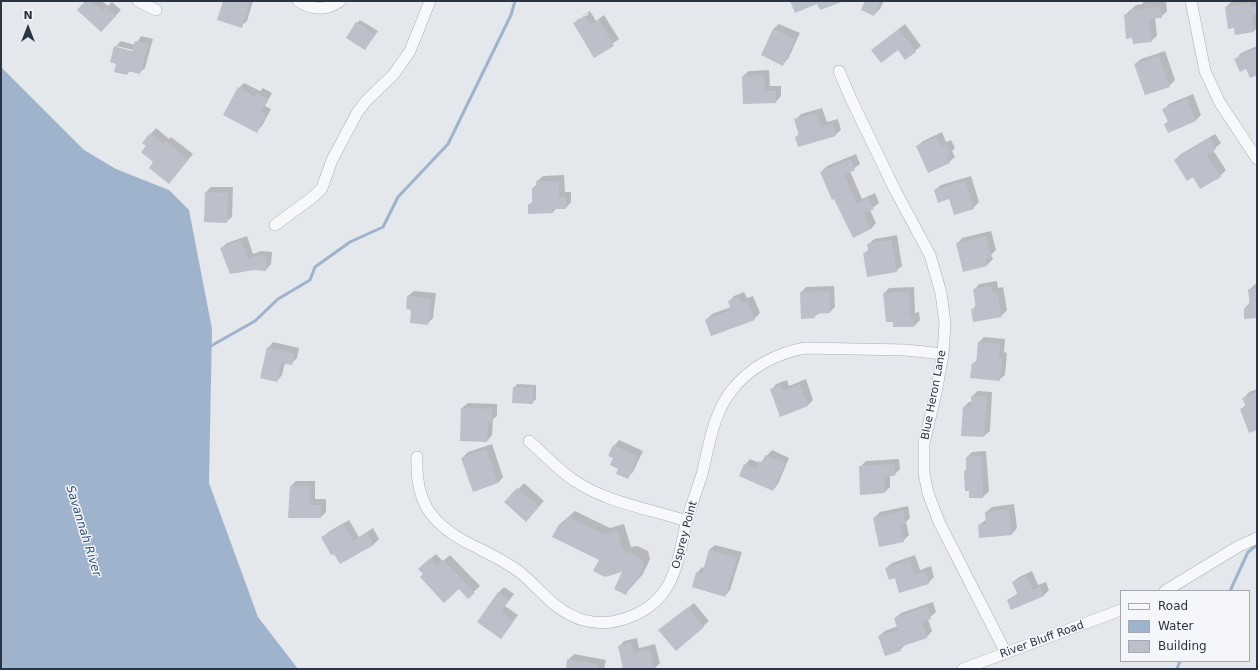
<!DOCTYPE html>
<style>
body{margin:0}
#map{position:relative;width:1258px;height:670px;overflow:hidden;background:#e4e7ec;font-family:"DejaVu Sans",sans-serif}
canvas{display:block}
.frame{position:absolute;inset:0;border:2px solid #2b3445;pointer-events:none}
.legend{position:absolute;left:1120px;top:590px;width:130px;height:72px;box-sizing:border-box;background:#f4f6f9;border:1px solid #a4a8b1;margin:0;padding:5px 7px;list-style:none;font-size:12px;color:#2b3445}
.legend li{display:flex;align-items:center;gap:8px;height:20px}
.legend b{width:20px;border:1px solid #a4a8b1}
.north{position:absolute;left:8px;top:8px;width:40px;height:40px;-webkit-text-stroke:3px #f4f6f9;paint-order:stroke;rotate:0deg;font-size:11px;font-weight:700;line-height:16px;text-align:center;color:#2b3445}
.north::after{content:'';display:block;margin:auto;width:14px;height:18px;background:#2b3445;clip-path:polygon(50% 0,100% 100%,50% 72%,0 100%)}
</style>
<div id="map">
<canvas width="1258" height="670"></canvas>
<div class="frame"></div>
<ul class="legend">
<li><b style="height:5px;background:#f7f8fa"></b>Road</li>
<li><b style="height:11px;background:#9fb4cc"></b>Water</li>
<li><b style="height:11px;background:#bbc0ca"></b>Building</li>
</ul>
<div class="north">N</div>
</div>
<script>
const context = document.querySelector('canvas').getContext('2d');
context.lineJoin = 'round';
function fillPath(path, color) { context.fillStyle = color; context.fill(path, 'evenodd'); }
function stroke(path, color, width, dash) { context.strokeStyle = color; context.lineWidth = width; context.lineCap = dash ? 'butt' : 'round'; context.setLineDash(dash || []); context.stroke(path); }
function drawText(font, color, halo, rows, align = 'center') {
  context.font = font + ' "DejaVu Sans",sans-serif'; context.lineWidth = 3; context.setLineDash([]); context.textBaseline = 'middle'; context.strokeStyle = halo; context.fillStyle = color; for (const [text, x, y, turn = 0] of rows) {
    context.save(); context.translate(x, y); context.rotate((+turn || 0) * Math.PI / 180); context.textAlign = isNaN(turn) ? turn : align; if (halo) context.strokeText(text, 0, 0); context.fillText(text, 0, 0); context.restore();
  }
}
const water = new Path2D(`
 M 1,67 L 84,150 L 116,169 L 169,190 L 189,210 L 212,329 L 209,483 L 258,617 L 298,669 L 1,669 Z`);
const shadow = new Path2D(`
 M 87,1 L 102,1 L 108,6 L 112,2 L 121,10 L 101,31 Z
 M 224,1 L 253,1 L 247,21 L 241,26 Z
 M 866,1 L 884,1 L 880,9 L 874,15 Z
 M 1143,1 L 1166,1 L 1167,11 L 1161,17 L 1155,17 L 1157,36 L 1151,41 L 1125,15 L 1136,5 L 1143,4 Z
 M 1256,1 L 1257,28 L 1254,31 L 1236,34 L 1235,27 L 1226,7 L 1231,2 Z
 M 590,11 L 596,21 L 604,15 L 619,39 L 594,57 L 575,23 L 579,18 L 579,20 L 589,14 L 588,13 L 580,17 Z
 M 360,20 L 378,31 L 365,49 L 357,23 Z
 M 779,24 L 800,33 L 788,59 L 783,64 L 773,29 Z
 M 905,24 L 921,46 L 915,51 L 898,49 L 872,50 Z
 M 141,36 L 153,39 L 145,68 L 139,73 L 130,71 L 127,74 L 117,63 L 115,47 L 121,41 L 135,45 ZM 117,46 L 137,51 L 137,53 L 117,48 Z
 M 1257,46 L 1257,79 L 1255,75 L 1236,59 L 1241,53 Z
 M 1165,51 L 1175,80 L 1169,86 L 1135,64 L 1141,59 Z
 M 769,70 L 770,86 L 781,86 L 781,96 L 776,102 L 743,76 L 749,71 Z
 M 244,83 L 260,91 L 263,88 L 272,93 L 265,106 L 271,109 L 262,126 L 256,131 L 239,88 Z
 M 1193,94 L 1201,115 L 1196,120 L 1169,131 L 1165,124 L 1169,121 L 1164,109 L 1169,104 Z
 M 822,108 L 827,122 L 838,119 L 841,130 L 835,135 L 796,137 L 799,134 L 795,120 L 801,114 Z
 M 156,128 L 169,139 L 171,137 L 193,154 L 169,183 L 155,162 L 147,146 L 143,143 Z
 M 942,132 L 946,142 L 951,140 L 955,148 L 952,151 L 955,157 L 949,162 L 917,146 L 923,141 Z
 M 1215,134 L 1221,143 L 1213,150 L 1226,170 L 1220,176 L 1193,176 L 1175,160 L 1181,154 Z
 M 856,154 L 860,164 L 850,171 L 862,199 L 875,193 L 879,203 L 870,210 L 876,223 L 871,229 L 821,172 L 827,166 Z
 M 564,175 L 565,192 L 571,192 L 571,202 L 566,208 L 557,208 L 553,212 L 529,212 L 529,205 L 533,201 L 533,188 L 537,184 L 537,181 L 543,176 Z
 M 971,176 L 979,202 L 973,208 L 935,190 L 941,185 Z
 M 211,187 L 233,187 L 232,217 L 226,222 L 206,192 Z
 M 991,231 L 996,250 L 991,255 L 993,259 L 987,265 L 964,271 L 957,244 L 962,238 Z
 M 897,235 L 902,266 L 896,271 L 864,254 L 869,249 L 868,245 L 874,239 Z
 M 247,236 L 253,254 L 261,251 L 272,252 L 271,264 L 266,270 L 221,248 L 227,243 Z
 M 997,281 L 998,288 L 1003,287 L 1007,310 L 1001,316 L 972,310 L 976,305 L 974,290 L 979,284 Z
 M 1255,284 L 1257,284 L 1257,317 L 1245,308 L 1250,302 L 1249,290 Z
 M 834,286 L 835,307 L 830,312 L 819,313 L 814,317 L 801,292 L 806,287 Z
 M 914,287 L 915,313 L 919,312 L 920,320 L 914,326 L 894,326 L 894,321 L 884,293 L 889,288 Z
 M 414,291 L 436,293 L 433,318 L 427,324 L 408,296 Z
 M 744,292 L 747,298 L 753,296 L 760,313 L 754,319 L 706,320 L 712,314 L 731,307 L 729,302 L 734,296 Z
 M 984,337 L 1005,339 L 1004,352 L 1007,353 L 1005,375 L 999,380 L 973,364 L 977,360 L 979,342 Z
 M 273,342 L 299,348 L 297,358 L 291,364 L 285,363 L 282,375 L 277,381 L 268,348 Z
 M 806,379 L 813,400 L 808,405 L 781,416 L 771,390 L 776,384 L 787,380 L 789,386 Z
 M 517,384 L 536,385 L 536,399 L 532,403 L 514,388 Z
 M 1257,389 L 1257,429 L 1241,409 L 1246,405 L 1244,398 L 1249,392 Z
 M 978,391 L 992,392 L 990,431 L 984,436 L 964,407 L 969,402 L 972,402 L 972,396 Z
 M 468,403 L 497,404 L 497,416 L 493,419 L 492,435 L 487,441 L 462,408 Z
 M 619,440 L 643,451 L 633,472 L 627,478 L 619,468 L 615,458 L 614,446 Z
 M 492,444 L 503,477 L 498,483 L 462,458 L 468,452 Z
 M 772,450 L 789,458 L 778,484 L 773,490 L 745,465 L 750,459 L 760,463 Z
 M 986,451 L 989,491 L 983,497 L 970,497 L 965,471 L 967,469 L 967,457 L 972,452 Z
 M 899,459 L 900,469 L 894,475 L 890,475 L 890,487 L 885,492 L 860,467 L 866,461 Z
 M 296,481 L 315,481 L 315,499 L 326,499 L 326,512 L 321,517 L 291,486 Z
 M 524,483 L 544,501 L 531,515 L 506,502 Z
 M 1014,504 L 1017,528 L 1012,534 L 979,525 L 987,519 L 986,512 L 992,507 Z
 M 908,506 L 910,518 L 906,522 L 909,535 L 903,541 L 874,518 L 880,512 Z
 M 575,511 L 610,528 L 624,524 L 631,547 L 637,546 L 648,551 L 650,559 L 643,574 L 626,593 L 624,570 L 554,537 L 560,524 Z
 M 349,520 L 359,537 L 373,528 L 379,539 L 374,544 L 340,563 L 323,538 L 328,532 Z
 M 715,545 L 742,552 L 730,590 L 725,596 L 697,573 L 702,567 L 704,568 L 709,550 Z
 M 436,554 L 443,561 L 450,555 L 480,586 L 468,597 L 459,588 L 425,574 L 425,563 Z
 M 915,555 L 920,570 L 931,566 L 934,577 L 928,583 L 895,577 L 886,568 L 892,563 Z
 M 1032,571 L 1038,585 L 1046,582 L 1049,590 L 1044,595 L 1008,600 L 1018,593 L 1013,582 L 1019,577 Z
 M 504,587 L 514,594 L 505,606 L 518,615 L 501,637 L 498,593 Z
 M 933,602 L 936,612 L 928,619 L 932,631 L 927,637 L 906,644 L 900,650 L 879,636 L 885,631 L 898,626 L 895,618 L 901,613 Z
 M 694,603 L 709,621 L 676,650 L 659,630 Z
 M 637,638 L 639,648 L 655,644 L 660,663 L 654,669 L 624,669 L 619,647 L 624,641 Z
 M 574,654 L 606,660 L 604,669 L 567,669 L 568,660 Z`);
const stream = new Path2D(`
 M 209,347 L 255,321 L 278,299 L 310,280 L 315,267 L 350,242 L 383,227 L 398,197 L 448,144 L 511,15 L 515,1
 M 1230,591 L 1248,552 L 1257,545
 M 1177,669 L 1180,661`);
const building = new Path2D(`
 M 85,1 L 91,1 L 102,11 L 106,7 L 116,16 L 101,32 L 77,10 Z
 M 223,1 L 250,1 L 242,28 L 217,20 Z
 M 790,1 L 842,1 L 842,2 L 820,10 L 817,4 L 795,13 Z
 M 865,1 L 881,1 L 874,16 L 861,10 Z
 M 1251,3 L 1251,7 L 1257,6 L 1257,15 L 1252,15 L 1254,32 L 1235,35 L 1234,28 L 1228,29 L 1225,7 Z
 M 1160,7 L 1162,18 L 1149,19 L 1152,42 L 1133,44 L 1132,38 L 1126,39 L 1124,14 L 1129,14 L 1129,10 Z
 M 584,16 L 590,25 L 599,20 L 614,46 L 594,58 L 573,23 Z
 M 356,22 L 375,35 L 365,50 L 346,38 Z
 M 773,29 L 795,39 L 783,66 L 761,55 Z
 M 899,29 L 916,52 L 905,60 L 898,50 L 881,63 L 871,50 Z
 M 135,41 L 148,44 L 140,74 L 128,71 L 127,75 L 114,72 L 116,64 L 110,62 L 114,46 L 132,51 Z
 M 1257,48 L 1257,75 L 1250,78 L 1246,69 L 1240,72 L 1234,59 Z
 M 1159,56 L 1170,87 L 1145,95 L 1134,64 Z
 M 764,75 L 765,91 L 776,91 L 776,103 L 743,104 L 742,76 Z
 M 238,87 L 255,97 L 257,93 L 268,99 L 260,112 L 266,115 L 257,133 L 223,115 Z
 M 1187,99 L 1196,121 L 1168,133 L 1164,124 L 1168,122 L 1162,109 Z
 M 817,113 L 821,127 L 832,124 L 836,136 L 798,147 L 795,137 L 799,136 L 794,119 Z
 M 150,133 L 163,144 L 165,141 L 188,160 L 169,184 L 149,168 L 153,162 L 141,152 L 146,146 L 142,143 Z
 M 936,137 L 941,147 L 946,145 L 950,154 L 946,156 L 950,163 L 928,173 L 916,146 Z
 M 1210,138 L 1216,149 L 1207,155 L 1221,177 L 1200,189 L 1193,177 L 1187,181 L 1174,160 Z
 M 851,159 L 855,170 L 844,175 L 857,204 L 869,198 L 874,209 L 864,214 L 871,229 L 853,238 L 834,199 L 832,200 L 820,172 Z
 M 536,181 L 559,181 L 559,197 L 566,197 L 566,209 L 553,209 L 553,213 L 528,214 L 528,204 L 532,204 L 532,188 L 537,188 Z
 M 965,181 L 974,209 L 954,215 L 949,199 L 938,203 L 934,190 Z
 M 205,192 L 228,193 L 227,223 L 204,222 Z
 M 986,236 L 991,257 L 986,258 L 987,266 L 963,272 L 956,243 Z
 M 241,240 L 248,259 L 255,256 L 267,257 L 266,271 L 254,270 L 230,274 L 220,248 Z
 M 891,240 L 897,272 L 867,277 L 863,253 L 869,252 L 867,244 Z
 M 991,286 L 993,293 L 997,292 L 1002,317 L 973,322 L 971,309 L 976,309 L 973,289 Z
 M 1248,289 L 1257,289 L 1257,318 L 1244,319 L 1244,308 L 1250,307 Z
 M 829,291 L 830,313 L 814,314 L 815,318 L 801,319 L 800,292 Z
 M 909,292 L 910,318 L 914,318 L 914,327 L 893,327 L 893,322 L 886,322 L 883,293 Z
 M 407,296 L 431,299 L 428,325 L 410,323 L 411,310 L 406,309 Z
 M 739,297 L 741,303 L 747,301 L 755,320 L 711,336 L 705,320 L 731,310 L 728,301 Z
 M 978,342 L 1000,344 L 999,358 L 1002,358 L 1000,381 L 970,378 L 972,363 L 976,364 Z
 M 267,347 L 294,354 L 292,365 L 281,363 L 277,382 L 260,378 Z
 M 800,384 L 808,406 L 780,417 L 770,389 L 781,385 L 783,391 Z
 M 513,387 L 533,388 L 533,404 L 512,403 Z
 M 1257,392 L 1257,430 L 1249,433 L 1240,409 L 1246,407 L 1242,398 Z
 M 971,396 L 987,397 L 984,437 L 961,436 L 963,407 L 971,407 Z
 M 461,408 L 492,409 L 492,422 L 488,422 L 487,442 L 460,441 Z
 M 613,445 L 638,457 L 628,479 L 616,474 L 618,469 L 610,465 L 613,458 L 608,456 Z
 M 486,449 L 498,483 L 473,492 L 461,458 Z
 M 765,455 L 785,463 L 773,491 L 739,476 L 744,464 L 756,469 L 759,461 L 762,463 Z
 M 981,456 L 983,498 L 969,498 L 969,491 L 965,491 L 964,471 L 966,470 L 966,457 Z
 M 894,464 L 895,476 L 884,476 L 885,493 L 860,495 L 859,466 Z
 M 290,486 L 310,486 L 310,505 L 321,505 L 321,518 L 288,518 Z
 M 517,488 L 539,507 L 526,522 L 504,502 Z
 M 1009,509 L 1012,535 L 979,538 L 978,525 L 986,524 L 985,512 Z
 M 903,511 L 905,524 L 900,525 L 904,542 L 879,547 L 873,518 Z
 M 567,517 L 603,534 L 617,530 L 624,553 L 629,552 L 641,558 L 644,566 L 636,582 L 632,583 L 626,595 L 614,589 L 622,572 L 605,577 L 593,571 L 599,560 L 552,537 L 559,524 L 563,525 Z
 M 344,525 L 353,541 L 367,533 L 374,545 L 340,564 L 334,554 L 331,555 L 321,537 Z
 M 709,550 L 737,558 L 725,597 L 692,587 L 696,572 L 702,574 Z
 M 430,558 L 437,566 L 443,560 L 475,593 L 468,599 L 459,589 L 444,603 L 420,577 L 423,574 L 418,569 Z
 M 910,560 L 914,575 L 925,571 L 929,584 L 899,593 L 895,578 L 889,580 L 885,568 Z
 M 1026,576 L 1033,590 L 1040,587 L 1044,596 L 1011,610 L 1007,600 L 1018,595 L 1012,582 Z
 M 498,592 L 509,600 L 501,612 L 514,621 L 501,639 L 477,622 Z
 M 688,607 L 704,627 L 676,651 L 658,630 Z
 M 927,607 L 931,619 L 922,622 L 927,638 L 900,647 L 901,651 L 885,656 L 878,636 L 898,630 L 894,618 Z
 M 631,643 L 634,653 L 650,649 L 654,669 L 623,669 L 618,646 Z
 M 567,659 L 598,664 L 597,669 L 566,669 Z`);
const minor = new Path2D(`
 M 138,1 L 156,10
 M 298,1 C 312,10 326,11 340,1
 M 1191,1 L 1205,71 L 1220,103 L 1257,159
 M 839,71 L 851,99 L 895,190 L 930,255 L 941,293 L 945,323 L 943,354 L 936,393 L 924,443 L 924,473 L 928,493 L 939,522 L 1006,653
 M 275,225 L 313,197 L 322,188 L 332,160 L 357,113 L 366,101 L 394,74 L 410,51 L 430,1
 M 529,441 C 544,454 558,470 575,481 C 608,503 650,509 687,521
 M 417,457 C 415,499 429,522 466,542 C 485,552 505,560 522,574 C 541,590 557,613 583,620 C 597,624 613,623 627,618 C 673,602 677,566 686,524 C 690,507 697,491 702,474 C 709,447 713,413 732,390 C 750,367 777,353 805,348 L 906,350 L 943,354
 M 1165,591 L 1239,546 L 1257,538
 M 963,669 L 1121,610`);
const streetNames = [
 ["Blue Heron Lane",934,395,-79],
 ["Osprey Point",685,535,-75],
 ["River Bluff Road",1042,640,-20]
];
const waterNames = [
 ["Savannah River",83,531,73]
];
fillPath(water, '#9fb4cc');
fillPath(shadow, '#0003');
stroke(stream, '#9fb4cc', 3);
fillPath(building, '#bbc0ca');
stroke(minor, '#a9aeb7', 12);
stroke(minor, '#f7f8fa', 11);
drawText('11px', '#2b3445', '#f4f6f9', streetNames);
drawText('italic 12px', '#34527a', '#f4f6f9', waterNames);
</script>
